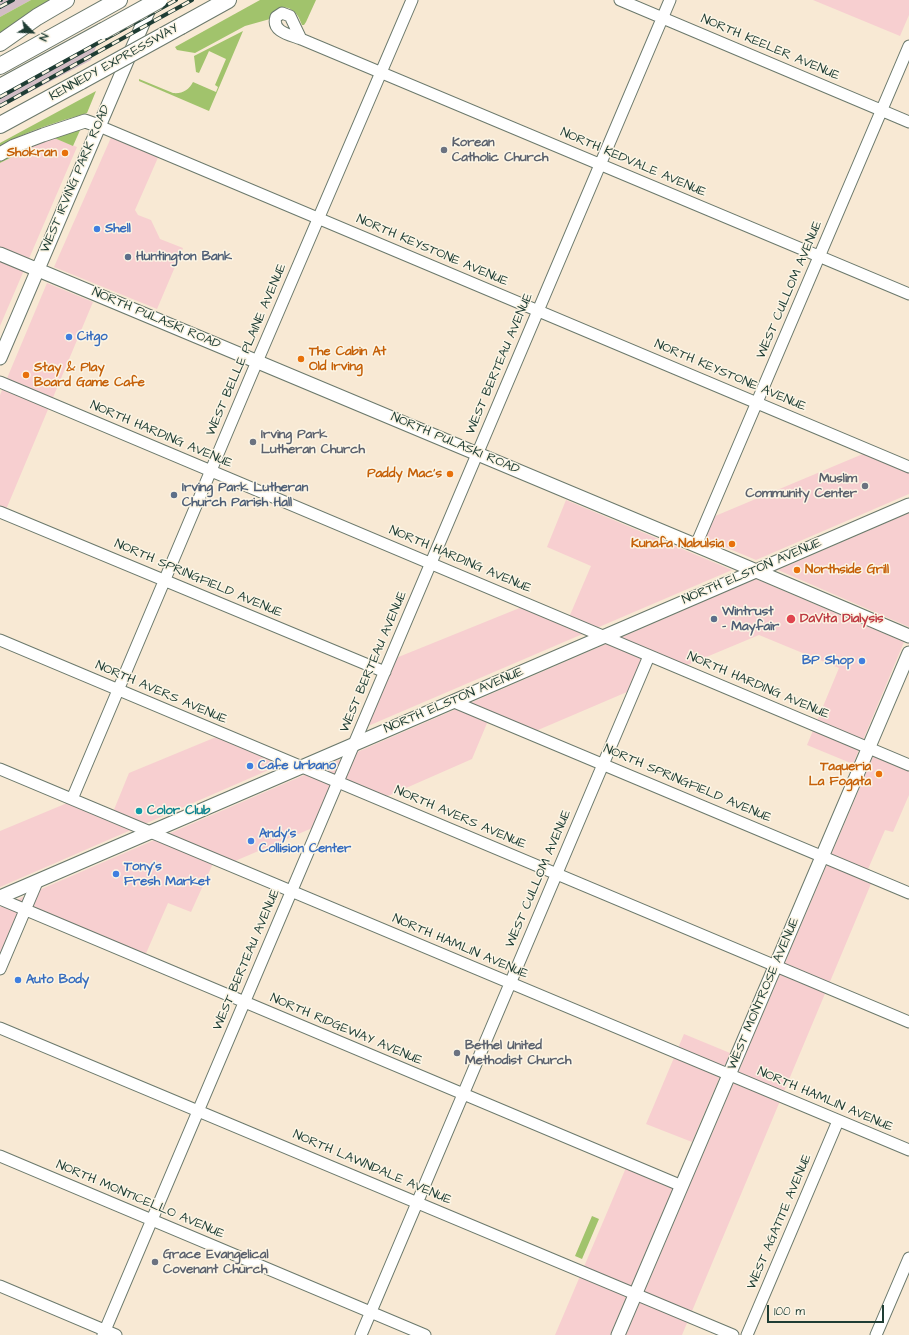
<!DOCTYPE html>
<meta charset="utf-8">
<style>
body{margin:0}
#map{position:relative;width:909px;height:1335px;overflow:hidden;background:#f8e9d4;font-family:"Architects Daughter",sans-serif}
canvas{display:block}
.north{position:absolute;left:12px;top:12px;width:40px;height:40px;-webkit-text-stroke:3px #fcf5e5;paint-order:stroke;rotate:114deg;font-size:11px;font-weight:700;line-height:16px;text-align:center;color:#1f3d34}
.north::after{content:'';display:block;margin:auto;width:14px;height:18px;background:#1f3d34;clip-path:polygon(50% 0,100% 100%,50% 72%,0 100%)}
.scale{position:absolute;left:767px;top:1305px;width:117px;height:18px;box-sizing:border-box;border:2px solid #1f3d34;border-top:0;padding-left:5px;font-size:12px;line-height:14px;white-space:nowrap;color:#1f3d34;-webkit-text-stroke:3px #fcf5e5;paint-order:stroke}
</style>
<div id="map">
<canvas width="909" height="1335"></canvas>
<div class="north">N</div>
<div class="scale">100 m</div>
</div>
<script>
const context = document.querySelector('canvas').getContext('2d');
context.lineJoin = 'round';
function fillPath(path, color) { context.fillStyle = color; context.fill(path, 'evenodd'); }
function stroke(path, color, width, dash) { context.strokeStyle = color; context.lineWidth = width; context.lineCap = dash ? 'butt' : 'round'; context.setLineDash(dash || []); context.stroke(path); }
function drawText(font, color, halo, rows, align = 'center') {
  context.font = font + ' "Architects Daughter",sans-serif'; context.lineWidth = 3; context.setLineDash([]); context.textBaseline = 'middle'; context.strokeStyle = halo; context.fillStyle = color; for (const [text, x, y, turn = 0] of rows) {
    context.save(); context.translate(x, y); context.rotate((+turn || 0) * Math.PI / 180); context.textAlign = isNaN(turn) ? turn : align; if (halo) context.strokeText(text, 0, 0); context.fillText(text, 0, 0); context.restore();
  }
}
const built = new Path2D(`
 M 813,0 L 909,0 L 909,15 L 900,36 Z
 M 113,133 L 160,153 L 135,210 L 138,215 L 151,220 L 160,239 L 183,248 L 157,309 L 54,267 Z
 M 52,137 L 77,147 L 0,326 L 0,163 Z
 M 47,283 L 93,302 L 5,512 L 0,510 L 0,395 Z
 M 870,451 L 909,467 L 909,494 L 756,560 L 701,537 L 708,519 Z
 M 566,500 L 732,570 L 361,729 L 391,660 L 527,605 L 567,622 L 591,566 L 547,547 Z
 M 909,513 L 909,627 L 778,570 Z
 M 756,579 L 904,642 L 853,764 L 807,745 L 839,668 L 759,635 L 680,668 L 649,654 L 634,689 L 531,733 L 490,716 L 472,759 L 381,799 L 337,781 L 317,826 L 228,864 L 215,859 L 191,912 L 168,903 L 144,958 L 25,908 L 0,964 L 0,907 Z
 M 221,735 L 287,762 L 0,887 L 0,831 L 72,801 L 111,817 L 129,773 Z
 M 875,752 L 909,766 L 909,795 L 893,832 L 885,830 L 865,876 L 873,879 L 682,1335 L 626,1335 Z
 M 684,1034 L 730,1053 L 692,1142 L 646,1124 Z
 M 628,1163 L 675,1183 L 610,1335 L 555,1335 Z`);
const industrial = new Path2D(`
 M 0,0 L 31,0 L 0,17 Z
 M 99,39 L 91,60 L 0,108 L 0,94 Z`);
const green = new Path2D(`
 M 31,0 L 55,0 L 0,37 L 0,17 Z
 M 260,0 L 316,0 L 306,22 L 304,25 L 302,25 C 300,20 298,14 293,11 C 285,3 273,10 270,19 L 245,26 L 195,53 L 177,50 L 175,47 Z
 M 243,31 L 209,111 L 139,81 L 139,79 L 173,93 C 182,94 189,90 193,82 L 216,92 L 218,87 L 215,85 L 226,59 L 209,51 L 199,73 L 196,72 L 194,56 Z
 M 96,91 L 87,113 C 57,122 27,131 0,146 L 0,143 Z
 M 81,128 L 73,146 L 52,137 L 0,163 L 0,159 C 26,146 53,137 81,128 Z
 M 592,1216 L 599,1219 L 582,1259 L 575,1256 Z`);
const minor = new Path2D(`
 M 620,0 L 909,122
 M 301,39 L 290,16 L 282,13 L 276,17 C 271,32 291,35 301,39 L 909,294
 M 99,126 L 909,467
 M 0,382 L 909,765
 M 0,512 L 385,672
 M 696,545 L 909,46
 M 0,640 L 909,1022
 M 454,702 L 909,893
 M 0,769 L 909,1150
 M 72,799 L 253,371 L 412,0
 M 0,899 L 682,1186
 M 0,969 L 37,882
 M 0,1028 L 733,1335
 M 0,1156 L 425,1335
 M 0,1286 L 116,1335
 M 103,1335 L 670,0
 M 361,1335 L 649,656
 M 747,1335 L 838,1121
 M 876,1335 L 909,1258`);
const major = new Path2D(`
 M 0,154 L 14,146 L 43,135 L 85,121 L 99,126
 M 0,254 L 707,550 L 909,636
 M 0,358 L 153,0
 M 0,897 L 909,505
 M 618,1335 L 909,653`);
const highway = new Path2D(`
 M 181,26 L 228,0
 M 0,43 L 37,17 L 66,0
 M 0,66 L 119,0
 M 0,87 L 103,31
 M 0,125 L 81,81`);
const rail = new Path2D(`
 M 0,0 L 1,0
 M 0,7 L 13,0
 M 0,97 L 176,0
 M 0,106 L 192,0`);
const highwayBridge = new Path2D(`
 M 103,31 L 159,0
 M 81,81 L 181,26`);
const markers = [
 [444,150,4,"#6b7280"],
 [65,153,4,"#e8710a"],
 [97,229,4,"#3f7fe0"],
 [128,257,4,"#5c6f8a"],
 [69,337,4,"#3f7fe0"],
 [301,359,4,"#e8710a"],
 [26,375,4,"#e8710a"],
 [253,442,4,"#6b7280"],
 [450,474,4,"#e8710a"],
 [865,486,4,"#6b7280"],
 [174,495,4,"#5c6f8a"],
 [732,544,4,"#e8710a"],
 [797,570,4,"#e8710a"],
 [714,619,4,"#5c6f8a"],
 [791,619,5,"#e0444e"],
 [862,661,4,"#3f7fe0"],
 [250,766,4,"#3f7fe0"],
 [879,774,4,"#e8710a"],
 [139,811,4,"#0f9aa8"],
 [251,841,4,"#3f7fe0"],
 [116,874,4,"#3f7fe0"],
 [18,980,4,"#3f7fe0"],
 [457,1053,4,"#6b7280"],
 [155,1262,4,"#6b7280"]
];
const streetNames = [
 ["NORTH KEELER AVENUE",770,48,23],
 ["KENNEDY EXPRESSWAY",114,63,-29],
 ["NORTH KEDVALE AVENUE",633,163,23],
 ["WEST IRVING PARK ROAD",76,179,-67],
 ["NORTH KEYSTONE AVENUE",432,251,23],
 ["WEST CULLOM AVENUE",790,290,-67],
 ["NORTH PULASKI ROAD",156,319,23],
 ["WEST BELLE PLAINE AVENUE",247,350,-67],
 ["WEST BERTEAU AVENUE",500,364,-67],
 ["NORTH KEYSTONE AVENUE",730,376,23],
 ["NORTH HARDING AVENUE",161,435,23],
 ["NORTH PULASKI ROAD",455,444,23],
 ["NORTH HARDING AVENUE",460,560,23],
 ["NORTH ELSTON AVENUE",752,572,-23],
 ["NORTH SPRINGFIELD AVENUE",198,579,23],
 ["WEST BERTEAU AVENUE",374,662,-67],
 ["NORTH HARDING AVENUE",758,686,23],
 ["NORTH AVERS AVENUE",161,693,23],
 ["NORTH ELSTON AVENUE",454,701,-23],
 ["NORTH SPRINGFIELD AVENUE",687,784,23],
 ["NORTH AVERS AVENUE",460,818,23],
 ["WEST CULLOM AVENUE",539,879,-67],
 ["NORTH HAMLIN AVENUE",460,947,23],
 ["WEST BERTEAU AVENUE",247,960,-67],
 ["WEST MONTROSE AVENUE",764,994,-67],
 ["NORTH RIDGEWAY AVENUE",346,1030,23],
 ["NORTH HAMLIN AVENUE",825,1100,23],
 ["NORTH LAWNDALE AVENUE",372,1168,23],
 ["NORTH MONTICELLO AVENUE",140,1200,23],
 ["WEST AGATITE AVENUE",780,1222,-67]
];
const worshipNames = [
 ["Korean",452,143],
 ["Catholic Church",452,158],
 ["Irving Park",261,435],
 ["Lutheran Church",261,450],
 ["Muslim",857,479,"right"],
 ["Community Center",857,494,"right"],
 ["Bethel United",465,1046],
 ["Methodist Church",465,1061],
 ["Grace Evangelical",163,1255],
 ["Covenant Church",163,1270]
];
const foodNames = [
 ["Shokran",57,153],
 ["The Cabin At",309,352,"left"],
 ["Old Irving",309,367,"left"],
 ["Stay & Play",34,368,"left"],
 ["Board Game Cafe",34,383,"left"],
 ["Paddy Mac’s",442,474],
 ["Kunafa Nabulsia",724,544],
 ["Northside Grill",805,570,"left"],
 ["Taqueria",871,767],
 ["La Fogata",871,782]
];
const shopNames = [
 ["Shell",105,229],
 ["Citgo",77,337],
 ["BP Shop",854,661,"right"],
 ["Cafe Urbano",258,766],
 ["Andy's",259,834],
 ["Collision Center",259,849],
 ["Tony's",124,867],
 ["Fresh Market",124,882],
 ["Auto Body",26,980]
];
const serviceNames = [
 ["Huntington Bank",136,257],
 ["Irving Park Lutheran",182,488],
 ["Church Parish Hall",182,503],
 ["Wintrust",722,612],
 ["- Mayfair",722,627]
];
const healthNames = [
 ["DaVita Dialysis",800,619]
];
const cultureNames = [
 ["Color Club",147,811]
];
fillPath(built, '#f7cfd0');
fillPath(industrial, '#d2bdc5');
fillPath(green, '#a1c36c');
stroke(minor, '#6b796c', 13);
stroke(major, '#6b796c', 15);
stroke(highway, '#6b796c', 18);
stroke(minor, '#fff', 11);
stroke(major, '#fff', 13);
stroke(highway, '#fff', 16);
stroke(rail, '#1f3d34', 4);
stroke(rail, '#fcf5e5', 2.5, [8]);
stroke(highwayBridge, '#6b796c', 18, []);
stroke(highwayBridge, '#fff', 16);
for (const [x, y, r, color] of markers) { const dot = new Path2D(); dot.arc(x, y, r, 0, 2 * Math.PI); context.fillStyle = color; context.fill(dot); stroke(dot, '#fcf5e5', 1.5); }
drawText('13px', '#1f3d34', '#fcf5e5', streetNames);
drawText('bold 13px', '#5b616d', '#fcf5e5', worshipNames, 'left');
drawText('bold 13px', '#c56008', '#fcf5e5', foodNames, 'right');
drawText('bold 13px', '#366cbe', '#fcf5e5', shopNames, 'left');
drawText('bold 13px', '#4e5e75', '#fcf5e5', serviceNames, 'left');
drawText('bold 13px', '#be3a42', '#fcf5e5', healthNames, 'left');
drawText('bold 13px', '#0d838f', '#fcf5e5', cultureNames, 'left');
</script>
